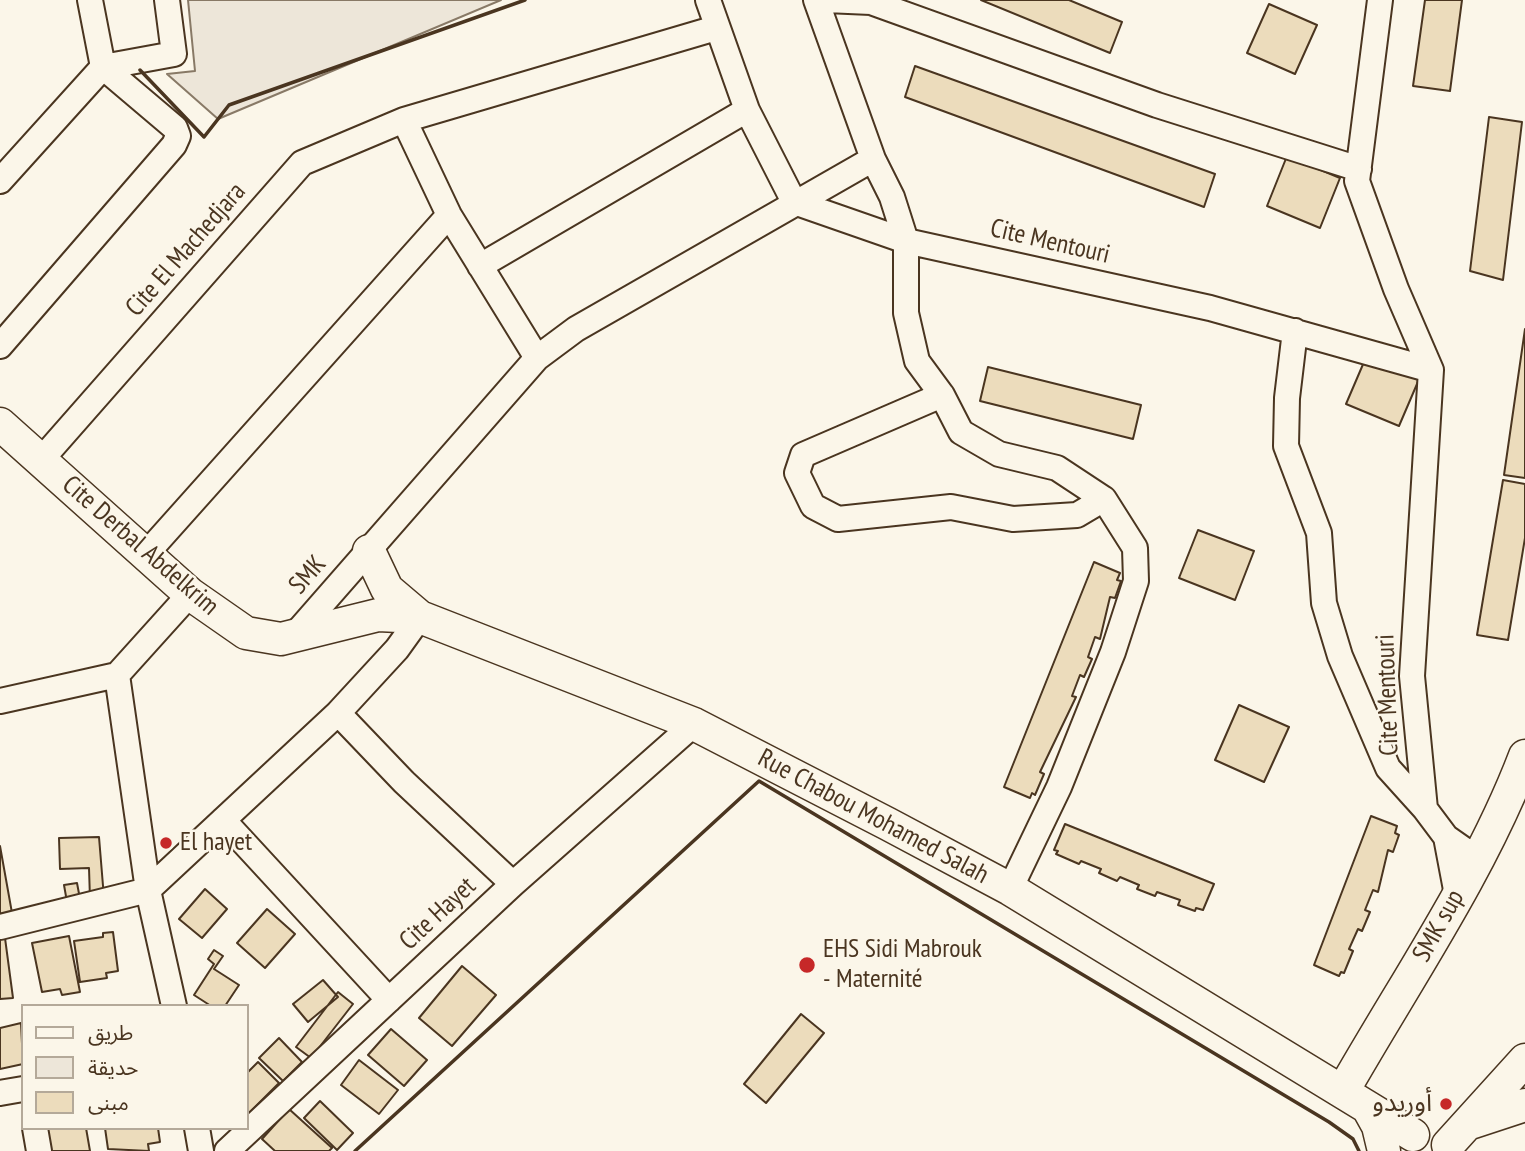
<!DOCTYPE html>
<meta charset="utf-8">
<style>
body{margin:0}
#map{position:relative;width:1525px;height:1151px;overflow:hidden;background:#fbf6e9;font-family:"PT Sans Narrow","Noto Sans Arabic",sans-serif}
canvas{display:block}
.legend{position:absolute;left:21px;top:1004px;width:228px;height:126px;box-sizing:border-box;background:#fbf6e9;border:2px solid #b4a999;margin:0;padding:9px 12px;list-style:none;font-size:21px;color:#4a3520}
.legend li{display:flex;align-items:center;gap:14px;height:35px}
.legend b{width:35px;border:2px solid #b4a999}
</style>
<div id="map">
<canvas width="1525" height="1151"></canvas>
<ul class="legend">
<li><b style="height:9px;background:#fbf6e9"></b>طريق</li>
<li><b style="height:19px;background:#ede6d9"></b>حديقة</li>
<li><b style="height:19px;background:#ecdcbc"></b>مبنى</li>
</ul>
</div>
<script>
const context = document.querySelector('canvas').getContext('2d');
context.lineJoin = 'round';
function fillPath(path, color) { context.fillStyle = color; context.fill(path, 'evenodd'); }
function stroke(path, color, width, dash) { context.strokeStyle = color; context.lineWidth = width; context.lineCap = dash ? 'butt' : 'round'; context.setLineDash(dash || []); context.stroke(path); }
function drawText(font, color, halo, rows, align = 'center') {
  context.font = font + ' "PT Sans Narrow","Noto Sans Arabic",sans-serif'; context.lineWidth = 5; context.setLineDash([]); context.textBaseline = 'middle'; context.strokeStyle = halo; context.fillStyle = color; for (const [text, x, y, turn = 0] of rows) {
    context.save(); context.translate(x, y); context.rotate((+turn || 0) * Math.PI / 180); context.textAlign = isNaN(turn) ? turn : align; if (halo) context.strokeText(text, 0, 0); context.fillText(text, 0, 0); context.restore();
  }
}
const green = new Path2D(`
 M 188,0 L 501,0 L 218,119 L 167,74 L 195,71 Z`);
const building = new Path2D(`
 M 981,0 L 1069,0 L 1122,22 L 1110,53 Z
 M 1425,0 L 1462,0 L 1450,91 L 1413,86 Z
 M 1269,4 L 1317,25 L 1295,74 L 1247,53 Z
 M 915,66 L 1215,174 L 1204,207 L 905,97 Z
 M 1489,117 L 1522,122 L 1503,280 L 1470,271 Z
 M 1287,156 L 1340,178 L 1320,228 L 1267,206 Z
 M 1525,329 L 1525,478 L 1504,475 Z
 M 1367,355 L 1420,377 L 1399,426 L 1346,404 Z
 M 988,367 L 1141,405 L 1133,439 L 980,401 Z
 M 1503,480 L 1525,484 L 1525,538 L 1508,640 L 1477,635 Z
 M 1198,530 L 1254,551 L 1235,600 L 1179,578 Z
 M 1094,562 L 1120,573 L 1117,580 L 1121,581 L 1115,598 L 1110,597 L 1100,639 L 1095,637 L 1088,657 L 1092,659 L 1084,677 L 1080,675 L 1072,696 L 1076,697 L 1040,772 L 1044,774 L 1035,795 L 1032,793 L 1030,798 L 1004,787 Z
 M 1239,705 L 1289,727 L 1264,782 L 1215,760 Z
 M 1371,816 L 1397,826 L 1395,833 L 1399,835 L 1393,852 L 1388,850 L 1378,892 L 1373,890 L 1365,910 L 1370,912 L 1362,931 L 1358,929 L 1349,949 L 1353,951 L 1344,973 L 1341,972 L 1339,976 L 1314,965 Z
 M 1065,824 L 1214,884 L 1203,910 L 1196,908 L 1195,911 L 1178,905 L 1180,900 L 1157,892 L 1155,896 L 1137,889 L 1139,885 L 1120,877 L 1117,881 L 1099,873 L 1101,869 L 1081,861 L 1079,864 L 1056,854 L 1058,851 L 1054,850 Z
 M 99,837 L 104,898 L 90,899 L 89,868 L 60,869 L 59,838 Z
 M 0,846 L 12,913 L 0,915 Z
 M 77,883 L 80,899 L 67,902 L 64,885 Z
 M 205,889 L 227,909 L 202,938 L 179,919 Z
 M 267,909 L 295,934 L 265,968 L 237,943 Z
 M 113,932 L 118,971 L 106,973 L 107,978 L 80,982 L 74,941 L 103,937 L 103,933 Z
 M 69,936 L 80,992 L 62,995 L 60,989 L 42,992 L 32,943 Z
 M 5,938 L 13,998 L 0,999 L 0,939 Z
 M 214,950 L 223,956 L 214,969 L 239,985 L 225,1006 L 211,1006 L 194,995 L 214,964 L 208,959 Z
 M 462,966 L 496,995 L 452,1046 L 419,1018 Z
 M 323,980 L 338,997 L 308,1022 L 293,1004 Z
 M 338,992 L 353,1004 L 311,1058 L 296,1047 Z
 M 801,1014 L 824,1033 L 766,1103 L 744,1084 Z
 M 21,1023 L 23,1064 L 0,1069 L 0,1028 Z
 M 391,1029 L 427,1060 L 404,1086 L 368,1055 Z
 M 279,1038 L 302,1062 L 283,1081 L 259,1058 Z
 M 359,1060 L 398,1090 L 379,1114 L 341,1085 Z
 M 258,1062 L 279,1083 L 247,1115 L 247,1073 Z
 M 320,1101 L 353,1133 L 337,1150 L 304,1118 Z
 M 289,1109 L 332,1148 L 329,1151 L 275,1151 L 262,1139 Z
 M 41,1128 L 86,1128 L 90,1151 L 45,1151 Z
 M 105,1128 L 158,1128 L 160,1142 L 148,1144 L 149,1151 L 108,1149 Z`);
const minor = new Path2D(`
 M 90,0 L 103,67 L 174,54 L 167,0
 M 708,0 L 747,110 L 794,202 L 906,241 L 1210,308 L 1431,370
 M 816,0 L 873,159 L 892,197 L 906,241 L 906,313 L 917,361 L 942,395 L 961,432 L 999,454 L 1057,468 L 1104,499 L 1135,548 L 1136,581 L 1113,652 L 1059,787 L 1010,889
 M 826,0 L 871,2 L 1157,105 L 1359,169
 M 1380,0 L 1357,181 L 1396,289 L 1431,370 L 1412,676 L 1425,809 L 1446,837 L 1476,858
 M 404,120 L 449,215 L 537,358
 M 0,181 L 103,67 L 175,128 L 178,136 L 174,145 L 0,346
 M 480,266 L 747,110
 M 1295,331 L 1287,398 L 1286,446 L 1319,533 L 1324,603 L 1340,656 L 1388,768 L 1425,809
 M 942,395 L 803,455 L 797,473 L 813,506 L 838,519 L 951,507 L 1013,519 L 1077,515 L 1104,499
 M 41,460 L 302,163 L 404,120 L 716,28
 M 147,553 L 449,215
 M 292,638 L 537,358 L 576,329 L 873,159
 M 117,675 L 148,890 L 174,1006
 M 117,675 L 190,594
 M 0,701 L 117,675
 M 338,713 L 404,782 L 513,884
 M 223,820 L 389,1000
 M 1446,837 L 1457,895
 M 0,927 L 148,890 L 338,713 L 397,649 L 420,617
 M 0,1093 L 23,1089
 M 35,1128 L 39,1151
 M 197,1128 L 201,1151
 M 227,1151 L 513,884 L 694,724`);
const major = new Path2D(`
 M 0,424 L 190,594 L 246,633 L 281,639 L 378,615 L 420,617 L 694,724 L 888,824 L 1010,889 L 1413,1135
 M 369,551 L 387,589 L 420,617
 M 1343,1091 C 1405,982 1480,874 1525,756
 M 1368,1108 L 1378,1126 L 1384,1151
 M 1470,1123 L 1525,1105
 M 1448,1145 L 1525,1060`);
const wall = new Path2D(`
 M 140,70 L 204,137 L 229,105 L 525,0
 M 355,1151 L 759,781 L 1329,1122 L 1353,1139 L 1359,1151`);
const markers = [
 [166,843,7,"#c62828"],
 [807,965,9,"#c62828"],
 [1446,1104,7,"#c62828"]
];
const streetNames = [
 ["Cite Mentouri",1050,242,13],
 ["Cite El Machedjara",186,250,-49],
 ["Cite Derbal Abdelkrim",140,546,41],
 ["SMK",308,575,-49],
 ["Cite Mentouri",1388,695,-92],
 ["Rue Chabou Mohamed Salah",873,817,28],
 ["Cite Hayet",438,914,-43],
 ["SMK sup",1439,926,-61]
];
const poiNames = [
 ["El hayet",180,843],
 ["EHS Sidi Mabrouk",823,950],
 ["- Maternité",823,980],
 ["أوريدو",1432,1104,"right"]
];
fillPath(green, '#ede6d9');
stroke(green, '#887966', 2);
fillPath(building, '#ecdcbc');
stroke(building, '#4a3520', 2);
stroke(minor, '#4a3520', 28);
stroke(major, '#4a3520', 35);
stroke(minor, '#fbf6e9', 24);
stroke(major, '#fbf6e9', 32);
stroke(wall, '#4a3520', 3.5);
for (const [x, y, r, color] of markers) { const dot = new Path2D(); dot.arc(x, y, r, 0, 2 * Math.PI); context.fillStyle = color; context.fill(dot); stroke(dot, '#fbf6e9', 2.5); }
drawText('26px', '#4a3520', '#fbf6e9', streetNames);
drawText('26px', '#4a3520', '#fbf6e9', poiNames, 'left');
</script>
